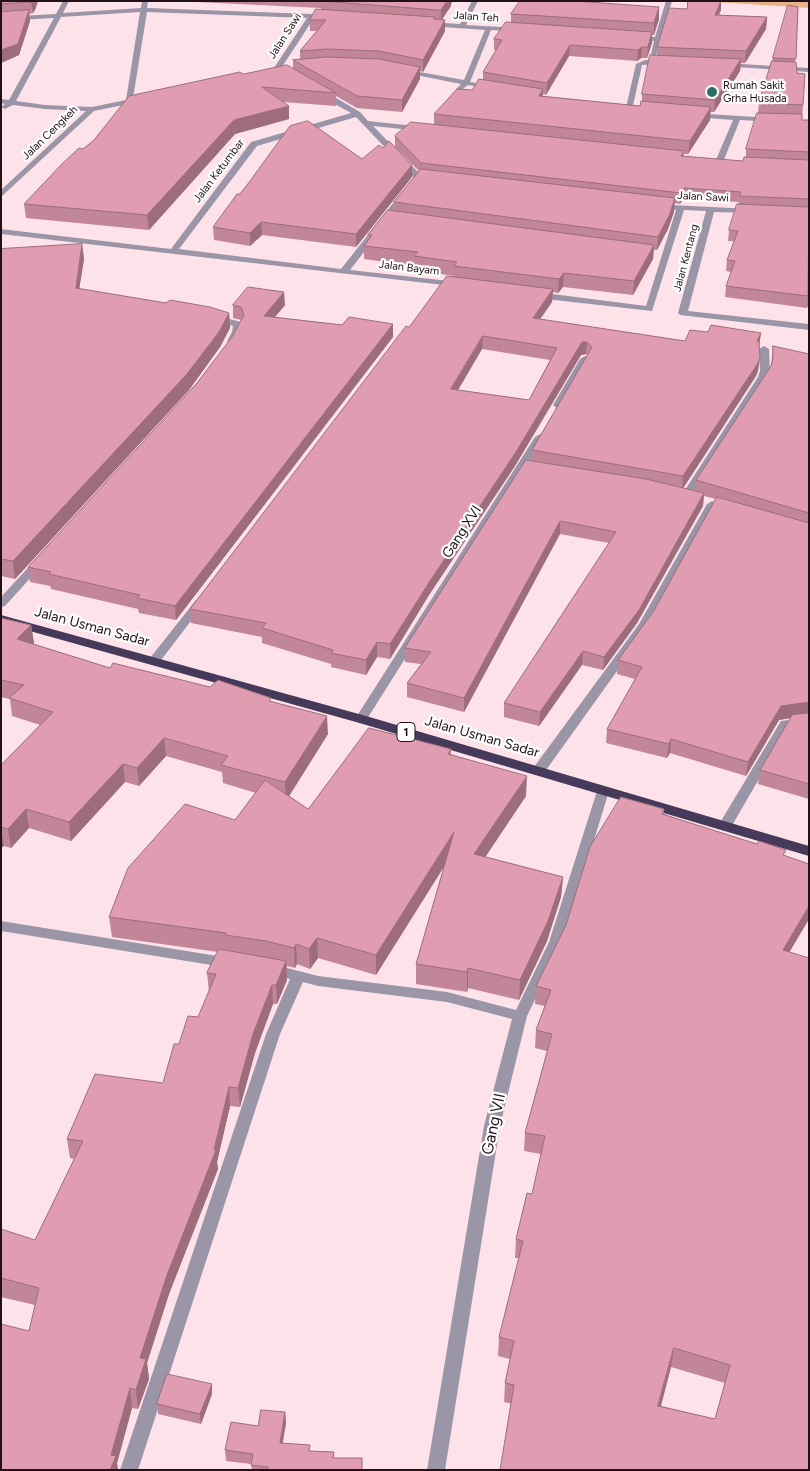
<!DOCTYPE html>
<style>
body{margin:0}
#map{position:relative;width:810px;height:1471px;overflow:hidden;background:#fee2ea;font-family:Figtree,sans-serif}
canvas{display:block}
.frame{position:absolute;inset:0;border:2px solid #221217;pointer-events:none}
</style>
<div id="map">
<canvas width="810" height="1471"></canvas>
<div class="frame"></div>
</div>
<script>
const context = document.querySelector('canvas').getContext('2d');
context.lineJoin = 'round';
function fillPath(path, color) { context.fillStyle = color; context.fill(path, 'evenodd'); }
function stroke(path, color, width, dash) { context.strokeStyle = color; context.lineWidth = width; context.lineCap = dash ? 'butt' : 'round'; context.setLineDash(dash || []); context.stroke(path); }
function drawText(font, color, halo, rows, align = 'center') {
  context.font = font + ' Figtree,sans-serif'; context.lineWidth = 4.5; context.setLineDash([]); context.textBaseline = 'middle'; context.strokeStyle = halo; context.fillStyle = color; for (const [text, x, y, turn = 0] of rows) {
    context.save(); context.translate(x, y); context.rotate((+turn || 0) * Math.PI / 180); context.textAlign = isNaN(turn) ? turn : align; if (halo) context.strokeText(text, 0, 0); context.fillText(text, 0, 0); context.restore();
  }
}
const green = new Path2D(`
 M 698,1 L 809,1 L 809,8 Z`);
const lane = new Path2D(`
 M 645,60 L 664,60 L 667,62 L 664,64 L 642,65 L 632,110 L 625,112 L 636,64 Z
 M 724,63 L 809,68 L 809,72 L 722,66 L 722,64 Z`);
const street = new Path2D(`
 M 63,1 L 69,1 L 63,13 L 141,8 L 142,1 L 148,1 L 147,8 L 312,14 L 331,17 L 328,19 L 314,18 L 282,67 L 293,73 L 293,77 L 290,77 L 274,68 L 307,18 L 147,12 L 133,98 L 143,97 L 143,101 L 94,111 L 1,197 L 1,190 L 86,111 L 45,109 L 13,105 L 5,109 L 1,107 L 5,104 L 1,103 L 1,99 L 9,100 L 54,18 L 1,21 L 1,17 L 56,14 ZM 140,12 L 126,100 L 92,107 L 45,105 L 16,101 L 61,17 Z
 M 472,1 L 478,1 L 466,25 L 518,28 L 521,30 L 518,32 L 491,30 L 470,82 L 495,86 L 495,90 L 468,85 L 460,91 L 456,89 L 461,84 L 401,72 L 401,70 L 403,69 L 464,80 L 485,30 L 428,26 L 425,24 L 428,22 L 460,24 Z
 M 666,1 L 672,1 L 654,62 L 649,63 L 654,41 L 635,40 L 632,38 L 635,36 L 655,37 Z
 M 320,92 L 326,92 L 360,112 L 368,121 L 424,127 L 424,131 L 421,131 L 373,126 L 421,175 L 421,179 L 415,179 L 356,117 L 257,146 L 179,249 L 341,269 L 401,193 L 404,193 L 408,195 L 407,197 L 350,270 L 458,282 L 461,283 L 461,287 L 1,234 L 1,229 L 171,249 L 251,142 L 351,113 L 320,96 Z
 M 691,113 L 772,118 L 776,120 L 772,122 L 740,120 L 723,162 L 719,164 L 715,162 L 733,120 L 694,117 L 691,117 Z
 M 671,205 L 751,209 L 755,211 L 751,213 L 714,212 L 688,311 L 809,324 L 809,330 L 680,315 L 678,313 L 706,211 L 684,210 L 652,311 L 537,298 L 533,295 L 537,292 L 646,306 L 676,210 L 671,209 Z
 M 214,315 L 241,322 L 242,332 L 235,343 L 229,343 L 227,341 L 232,332 L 233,326 L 211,320 L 209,318 Z
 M 764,346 L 769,349 L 770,371 L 768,377 L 690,498 L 682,498 L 681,496 L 758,377 L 760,371 L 759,349 Z
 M 585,356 L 590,359 L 563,405 L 558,408 L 555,407 L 553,405 L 580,359 Z
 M 540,434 L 545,437 L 367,719 L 361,723 L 357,722 L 355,719 L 535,437 Z
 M 712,501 L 717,504 L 650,625 L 544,773 L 534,773 L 533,770 L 534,767 L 639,624 L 707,504 Z
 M 40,558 L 44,559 L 46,561 L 44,563 L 5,606 L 1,607 L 1,597 L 36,559 Z
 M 200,599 L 204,600 L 206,602 L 204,604 L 158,664 L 150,664 L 148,661 L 150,658 L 196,600 Z
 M 809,717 L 809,725 L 789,727 L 730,829 L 720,829 L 718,826 L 781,721 Z
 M 603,787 L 609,791 L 563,942 L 527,1016 L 500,1126 L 445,1470 L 427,1470 L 484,1126 L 512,1019 L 447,1002 L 318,986 L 303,982 L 280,1034 L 138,1470 L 120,1470 L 266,1034 L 290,979 L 267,973 L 265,969 L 267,965 L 272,964 L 318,976 L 447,992 L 516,1010 L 549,942 L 597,791 Z
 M 1,921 L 230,958 L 235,959 L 237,963 L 235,967 L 230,968 L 1,931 Z`);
const highway = new Path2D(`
 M 1,615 L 366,716 L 809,846 L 809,856 L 356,722 L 1,623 Z`);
const wall = new Path2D(`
 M 1,1 L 38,1 L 35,10 L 33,13 L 29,14 L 30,21 L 19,55 L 1,63 Z
 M 176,1 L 453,1 L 451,4 L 451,6 L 442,19 L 445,20 L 445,31 L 423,72 L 420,71 L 420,79 L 402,112 L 357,108 L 336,96 L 336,106 L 283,102 L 289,119 L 235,134 L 149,230 L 26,218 L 24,204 L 83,149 L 243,74 L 293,68 L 293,60 L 300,59 L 300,51 L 317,31 L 310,31 L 310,20 L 321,9 L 321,8 Z
 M 688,1 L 721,1 L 721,10 L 719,15 L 767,17 L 766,29 L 745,63 L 741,63 L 740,71 L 714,112 L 710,112 L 710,120 L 688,154 L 684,154 L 684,156 L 743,161 L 746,157 L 746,149 L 758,113 L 759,103 L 773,58 L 798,7 L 795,62 L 803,105 L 802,120 L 809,120 L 809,302 L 807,308 L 725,297 L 726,286 L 731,272 L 726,271 L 727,260 L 734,241 L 728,241 L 729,230 L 739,202 L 683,199 L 680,204 L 674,203 L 674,212 L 668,229 L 657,250 L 654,250 L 653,259 L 633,295 L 563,287 L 558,293 L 553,292 L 552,302 L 540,319 L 685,341 L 708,332 L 761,333 L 759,346 L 758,371 L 756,376 L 683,488 L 695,491 L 696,480 L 771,366 L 773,346 L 809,354 L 809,799 L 758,784 L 760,770 L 790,718 L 779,720 L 746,776 L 670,753 L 667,758 L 606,743 L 607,729 L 635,679 L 617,674 L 618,660 L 653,612 L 716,499 L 704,496 L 703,506 L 637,623 L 603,670 L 582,665 L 539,726 L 504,717 L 504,703 L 609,543 L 560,534 L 464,712 L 407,697 L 407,683 L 421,664 L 405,662 L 405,648 L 531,461 L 532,450 L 587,356 L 586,354 L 581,355 L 515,466 L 429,595 L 390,659 L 377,657 L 366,675 L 331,667 L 331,664 L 262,643 L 262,637 L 191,623 L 190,609 L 409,327 L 454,277 L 454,276 L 414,270 L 414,266 L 364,259 L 364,246 L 368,240 L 368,235 L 394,211 L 394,202 L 419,171 L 395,147 L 395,136 L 434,124 L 434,114 L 472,90 L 483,79 L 483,72 L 496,50 L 494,50 L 494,39 L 511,22 L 511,14 L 659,7 L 659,19 L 654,35 L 652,35 L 652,43 L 647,58 L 641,58 L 637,61 L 569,56 L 546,95 L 543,94 L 543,96 L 640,106 L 642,101 L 642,94 L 657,55 L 657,47 L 687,9 ZM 482,349 L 550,360 L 529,400 L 458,390 Z
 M 362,159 L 412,165 L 412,177 L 356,247 L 262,235 L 250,246 L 214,240 L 213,227 L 240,194 Z
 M 82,244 L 84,259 L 79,289 L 166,303 L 229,313 L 230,328 L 220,347 L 189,390 L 15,579 L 1,576 L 1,249 Z
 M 233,305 L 285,305 L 275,317 L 342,325 L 393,324 L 393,337 L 176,620 L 139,613 L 138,609 L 51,589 L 50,586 L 30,582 L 28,567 L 197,383 L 232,337 L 241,320 L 233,318 Z
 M 1,618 L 31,625 L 34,643 L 33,644 L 110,668 L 271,701 L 328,734 L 289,796 L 308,809 L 451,749 L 451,754 L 526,796 L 485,857 L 563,877 L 561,897 L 547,941 L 519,1000 L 468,988 L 467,992 L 416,984 L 416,964 L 444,867 L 376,975 L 318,958 L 310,969 L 297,964 L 295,968 L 287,966 L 287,980 L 277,1004 L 273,1004 L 255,1053 L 240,1107 L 230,1106 L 217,1162 L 218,1169 L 169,1294 L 147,1363 L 149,1379 L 138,1409 L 132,1408 L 117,1463 L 118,1470 L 1,1470 L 29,1331 L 35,1305 L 1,1297 L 1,1229 L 35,1240 L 74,1159 L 70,1158 L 67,1139 L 163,1083 L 179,1044 L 198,1017 L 209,992 L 207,973 L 218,952 L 112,937 L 109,917 L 235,820 L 256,793 L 223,783 L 222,772 L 166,756 L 139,786 L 125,782 L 71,841 L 29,828 L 11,848 L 4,846 L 1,848 L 1,765 L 40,725 L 12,716 L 10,699 L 1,697 Z
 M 664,809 L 664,814 L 809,864 L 809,919 L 789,952 L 809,1470 L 504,1402 L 505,1383 L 510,1359 L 498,1356 L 499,1337 L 519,1258 L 515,1258 L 516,1239 L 532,1194 L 541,1154 L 524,1151 L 525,1133 L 547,1051 L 535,1048 L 536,1030 L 545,1006 L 535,1004 L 536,986 ZM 671,1367 L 725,1383 L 715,1419 L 661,1406 Z
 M 212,1394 L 201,1424 L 158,1414 L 157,1404 Z
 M 285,1412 L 286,1423 L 282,1443 L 310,1451 L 334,1452 L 334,1458 L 362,1458 L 362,1470 L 252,1470 L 251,1464 L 226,1461 L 225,1450 L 258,1426 Z`);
const shadedWall = new Path2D(`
 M 32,1 L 38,1 L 35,10 L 33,13 L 31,2 Z
 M 447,1 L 453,1 L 451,4 L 451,6 L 441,21 L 441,10 Z
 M 721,1 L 721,10 L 714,26 L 715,15 Z
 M 659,7 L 659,19 L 654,35 L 654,23 Z
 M 29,10 L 30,21 L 19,55 L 1,63 L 1,50 Z
 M 767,17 L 766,29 L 745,63 L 746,51 Z
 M 445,20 L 445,31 L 423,72 L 423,60 Z
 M 652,32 L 652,43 L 647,58 L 648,47 Z
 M 570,45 L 569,56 L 546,95 L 547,83 Z
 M 642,47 L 641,58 L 637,61 L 638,50 Z
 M 741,59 L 740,71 L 714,112 L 715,100 Z
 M 420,67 L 420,79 L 402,112 L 402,100 Z
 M 543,89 L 542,101 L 539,96 Z
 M 289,106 L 289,119 L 235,134 L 149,230 L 147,215 L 234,120 Z
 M 711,107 L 710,120 L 688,154 L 690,141 Z
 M 412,165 L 412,177 L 356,247 L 356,234 Z
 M 684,188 L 683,199 L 680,204 L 681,193 Z
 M 675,198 L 674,212 L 668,229 L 657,250 L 658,237 Z
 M 261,222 L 262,235 L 250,246 L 250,233 Z
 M 82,244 L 84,259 L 77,303 L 76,288 Z
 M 654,245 L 653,259 L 633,295 L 634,281 Z
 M 564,273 L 563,287 L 558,293 L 559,279 Z
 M 553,289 L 552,302 L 532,331 L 533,318 Z
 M 284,292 L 285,305 L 265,329 L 264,316 Z
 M 809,295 L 809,302 L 807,308 L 808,296 Z
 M 229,313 L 230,328 L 220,347 L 189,390 L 15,579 L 13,561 Z
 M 393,324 L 393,337 L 176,620 L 175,606 Z
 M 761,333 L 759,345 L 756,354 L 757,341 Z
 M 483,336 L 482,349 L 451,402 L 451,389 Z
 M 582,342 L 587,342 L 586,354 L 581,355 L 515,466 L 429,595 L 390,659 L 390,644 L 430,581 Z
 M 760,358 L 758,371 L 756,376 L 682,490 L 683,476 Z
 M 704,493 L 703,506 L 637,623 L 603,670 L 604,657 Z
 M 560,521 L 560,534 L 464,712 L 464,698 Z
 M 31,625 L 34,643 L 20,657 L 17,639 Z
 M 377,642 L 377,657 L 366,675 L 366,660 Z
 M 583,651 L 582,665 L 539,726 L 540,712 Z
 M 809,702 L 809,715 L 779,720 L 746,776 L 748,762 L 781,706 Z
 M 327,716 L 328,734 L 286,801 L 285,782 Z
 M 164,738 L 166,756 L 139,786 L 137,768 Z
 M 671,739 L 670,753 L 667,758 L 669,744 Z
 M 123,764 L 125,782 L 71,841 L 69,822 Z
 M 527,776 L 526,796 L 474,874 L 474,854 Z
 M 26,809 L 29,828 L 11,848 L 8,829 Z
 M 1,830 L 4,846 L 1,848 Z
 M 454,832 L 453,852 L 376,975 L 376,955 Z
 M 563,877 L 561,897 L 547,941 L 519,1000 L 520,980 Z
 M 809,906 L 809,919 L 780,968 L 783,950 Z
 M 317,938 L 318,958 L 310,969 L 309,949 Z
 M 296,944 L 297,964 L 295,968 L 294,948 Z
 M 286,961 L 287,980 L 277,1004 L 276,985 Z
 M 468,968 L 468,988 L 467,992 L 467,972 Z
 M 272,985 L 273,1004 L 255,1053 L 240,1107 L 238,1088 L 253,1034 Z
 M 229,1087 L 230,1106 L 217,1162 L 218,1169 L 169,1294 L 147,1363 L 149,1379 L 138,1409 L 136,1390 L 140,1358 L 167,1275 L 214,1150 Z
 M 674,1348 L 671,1367 L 656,1424 L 658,1406 Z
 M 212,1384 L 212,1394 L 201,1424 L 200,1414 Z
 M 130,1388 L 132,1408 L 117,1463 L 118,1470 L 110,1470 L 111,1455 Z
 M 285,1412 L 286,1423 L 281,1454 L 280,1443 Z`);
const building = new Path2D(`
 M 1,1 L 32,1 L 31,2 L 1,4 Z
 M 321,1 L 447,1 L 441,10 Z
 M 520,1 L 574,1 L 659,7 L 654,23 L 511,14 Z
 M 688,1 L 721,1 L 715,15 L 767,17 L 746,51 L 657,47 L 669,8 L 687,9 Z
 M 788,5 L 798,7 L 796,59 L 773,58 Z
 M 316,9 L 435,17 L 434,19 L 445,20 L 423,60 L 379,51 L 327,49 L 300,51 L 326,20 L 310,20 Z
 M 29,10 L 18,44 L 1,50 L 1,12 Z
 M 506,22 L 652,32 L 648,47 L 642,47 L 638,50 L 570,45 L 547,83 L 483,72 L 502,40 L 494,39 Z
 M 650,55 L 741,59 L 715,100 L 642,94 Z
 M 327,57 L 379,59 L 420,67 L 402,100 L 357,96 L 293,60 Z
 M 772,61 L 796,62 L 797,73 L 805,74 L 803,105 L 759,103 Z
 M 287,65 L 336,93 L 262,87 L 289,106 L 234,120 L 147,215 L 24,204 L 61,165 L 79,148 L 83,149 L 94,140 L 129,96 L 240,72 L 243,74 Z
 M 479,79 L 543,89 L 539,96 L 640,106 L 641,101 L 711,107 L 690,141 L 434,114 L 457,89 L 472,90 Z
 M 757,113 L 802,114 L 802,120 L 809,120 L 809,152 L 746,149 Z
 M 308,121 L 362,159 L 379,145 L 383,148 L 389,141 L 412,165 L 356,234 L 261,222 L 250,233 L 213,227 L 237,194 L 240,194 L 250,181 L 290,126 Z
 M 411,122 L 684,151 L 681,156 L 743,161 L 744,157 L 809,160 L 809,199 L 739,196 L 741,192 L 684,188 L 681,193 L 421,163 L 395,136 Z
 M 421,169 L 675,198 L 669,216 L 658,237 L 394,202 Z
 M 737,204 L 809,207 L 808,296 L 726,286 L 735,261 L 727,260 L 738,231 L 729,230 Z
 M 388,210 L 654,245 L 634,281 L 564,273 L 559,279 L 454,266 L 457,262 L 414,256 L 418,252 L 364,246 L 372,235 L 368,235 Z
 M 82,244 L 76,288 L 166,303 L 170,300 L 210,307 L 229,313 L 219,332 L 187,374 L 13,561 L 1,559 L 1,249 Z
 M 447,276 L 553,289 L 533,318 L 685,341 L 690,330 L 708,332 L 711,325 L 761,333 L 757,341 L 759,342 L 760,358 L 758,363 L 683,476 L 532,450 L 592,347 L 587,342 L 582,342 L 516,452 L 430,581 L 390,644 L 377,642 L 366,660 L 331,653 L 333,650 L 262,628 L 266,623 L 190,609 L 406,326 L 409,327 ZM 483,336 L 557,348 L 529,400 L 451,389 Z
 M 248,287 L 284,292 L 264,316 L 342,325 L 349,317 L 393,324 L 175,606 L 137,598 L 140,595 L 49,574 L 51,572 L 28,567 L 197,383 L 232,337 L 244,315 L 241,307 L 233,305 Z
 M 773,346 L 809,354 L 809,513 L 696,480 L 771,366 L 773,359 Z
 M 526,460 L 646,479 L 704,493 L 639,610 L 604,657 L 583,651 L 540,712 L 504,703 L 616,532 L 560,521 L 464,698 L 407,683 L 431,652 L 405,648 Z
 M 717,497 L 809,523 L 809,702 L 781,706 L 748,762 L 671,739 L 669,744 L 607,729 L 642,667 L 618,660 L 653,612 Z
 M 1,618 L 31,625 L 17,639 L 110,668 L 113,663 L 210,687 L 218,680 L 271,698 L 269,701 L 327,716 L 285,782 L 221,765 L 228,756 L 164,738 L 137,768 L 123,764 L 69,822 L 26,809 L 8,829 L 1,827 L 1,765 L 53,712 L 9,698 L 24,685 L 1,680 Z
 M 809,713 L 809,784 L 760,770 L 792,715 Z
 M 369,728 L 451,749 L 448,754 L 527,776 L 474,854 L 563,877 L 548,921 L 520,980 L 468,968 L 467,972 L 416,964 L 454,832 L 376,955 L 317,938 L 309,949 L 296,944 L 294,948 L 266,941 L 225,935 L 226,933 L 109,917 L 128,868 L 185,804 L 235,820 L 265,780 L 308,809 Z
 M 621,797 L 664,809 L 662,814 L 757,844 L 759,841 L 786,850 L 783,855 L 809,864 L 809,906 L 783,950 L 809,958 L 809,1470 L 500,1470 L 514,1385 L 505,1383 L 514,1341 L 499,1337 L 523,1241 L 516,1239 L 527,1193 L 532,1194 L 545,1136 L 525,1133 L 552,1034 L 536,1030 L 551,990 L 536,986 L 566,925 L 590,847 ZM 674,1348 L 730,1365 L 715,1419 L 658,1406 Z
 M 219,949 L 286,961 L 276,985 L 272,985 L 253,1034 L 238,1088 L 229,1087 L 214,1150 L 216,1150 L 167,1275 L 140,1358 L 146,1359 L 136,1390 L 130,1388 L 111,1455 L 116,1456 L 110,1470 L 1,1470 L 1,1324 L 29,1331 L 39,1288 L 1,1278 L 1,1229 L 35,1240 L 83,1141 L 67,1139 L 95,1074 L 163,1083 L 174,1044 L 179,1044 L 188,1016 L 198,1017 L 216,974 L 207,973 Z
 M 167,1374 L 212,1384 L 200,1414 L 157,1404 Z
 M 261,1410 L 285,1412 L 280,1443 L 310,1445 L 309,1451 L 334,1452 L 333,1458 L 362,1458 L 362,1470 L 268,1470 L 268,1467 L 251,1465 L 253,1454 L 225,1450 L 231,1422 L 258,1426 Z`);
const markers = [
 [712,92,6,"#2b7064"]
];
const farStreetnames = [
 ["Jalan Teh",476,17,4],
 ["Jalan Sawi",285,36,-57],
 ["Jalan Cengkeh",50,133,-44],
 ["Jalan Ketumbar",219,171,-53],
 ["Jalan Sawi",703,197,3],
 ["Jalan Kentang",686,258,-75],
 ["Jalan Bayam",409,268,7]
];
const farPoinames = [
 ["Rumah Sakit",723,86],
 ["Grha Husada",723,99]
];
const shields = [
 [406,732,18]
];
const shieldNames = [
 ["1",406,732]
];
const streetNames = [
 ["Gang XVI",462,532,-57],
 ["Jalan Usman Sadar",92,627,15],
 ["Jalan Usman Sadar",482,737,16]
];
const nearStreetnames = [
 ["Gang VII",494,1124,-78]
];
fillPath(green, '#e7b289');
fillPath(lane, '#9b96a7');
fillPath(street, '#9b96a7');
fillPath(highway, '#453a59');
fillPath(wall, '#c18697');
fillPath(shadedWall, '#9d6d7b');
fillPath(building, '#e09cb0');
stroke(building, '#9d6d7b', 1);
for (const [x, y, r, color] of markers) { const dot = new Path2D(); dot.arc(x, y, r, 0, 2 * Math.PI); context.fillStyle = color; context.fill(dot); stroke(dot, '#fff', 2); }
drawText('11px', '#221217', '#fff', farStreetnames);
drawText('11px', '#221217', '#fff', farPoinames, 'left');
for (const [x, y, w] of shields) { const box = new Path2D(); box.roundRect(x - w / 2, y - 9.5, w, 19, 4); context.fillStyle = '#fff'; context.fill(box); stroke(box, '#221217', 1); }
drawText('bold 12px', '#221217', null, shieldNames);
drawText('14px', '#221217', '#fff', streetNames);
drawText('16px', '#221217', '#fff', nearStreetnames);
</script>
